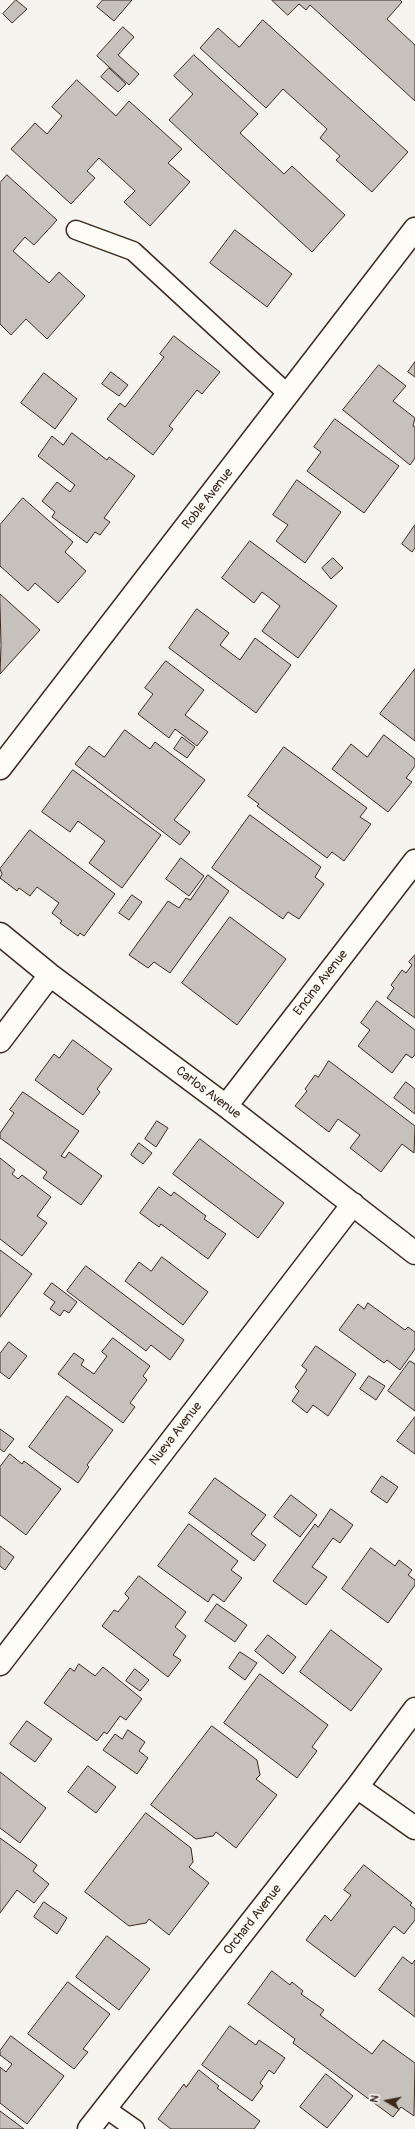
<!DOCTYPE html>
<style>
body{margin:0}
#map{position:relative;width:415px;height:2129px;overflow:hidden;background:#f5f4ee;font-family:Pangolin,sans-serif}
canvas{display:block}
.north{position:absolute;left:367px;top:2081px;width:40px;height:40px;-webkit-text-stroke:3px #fdfcf7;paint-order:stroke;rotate:280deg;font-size:11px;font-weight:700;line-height:16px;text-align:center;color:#3b2a1e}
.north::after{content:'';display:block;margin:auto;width:14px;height:18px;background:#3b2a1e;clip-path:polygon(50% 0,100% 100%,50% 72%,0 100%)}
</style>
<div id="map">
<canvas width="415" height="2129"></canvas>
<div class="north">N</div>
</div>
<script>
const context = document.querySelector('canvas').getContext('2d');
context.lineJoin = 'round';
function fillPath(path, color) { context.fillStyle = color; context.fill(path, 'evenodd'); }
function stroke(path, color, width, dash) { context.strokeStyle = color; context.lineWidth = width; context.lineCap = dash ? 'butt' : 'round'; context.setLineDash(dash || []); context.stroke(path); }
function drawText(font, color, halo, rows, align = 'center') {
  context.font = font + ' Pangolin,sans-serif'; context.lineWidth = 4; context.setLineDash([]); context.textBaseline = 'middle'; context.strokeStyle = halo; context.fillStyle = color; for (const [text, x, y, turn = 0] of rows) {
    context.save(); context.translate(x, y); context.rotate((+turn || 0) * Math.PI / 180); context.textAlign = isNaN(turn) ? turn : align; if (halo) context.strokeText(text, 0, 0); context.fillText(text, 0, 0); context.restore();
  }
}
const building = new Path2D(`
 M 16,0 L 27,9 L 12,23 L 3,14 Z
 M 103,0 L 132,0 L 114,21 L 97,7 Z
 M 272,0 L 400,0 L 402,2 L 387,19 L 415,45 L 415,101 L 310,5 L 306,10 L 299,4 L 288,15 Z
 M 263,20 L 408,152 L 372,192 L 336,160 L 340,156 L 320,138 L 327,129 L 283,89 L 266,108 L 200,48 L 218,28 L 239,47 Z
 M 123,27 L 134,37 L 118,55 L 139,74 L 129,85 L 97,56 Z
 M 194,55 L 258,114 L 240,133 L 284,174 L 292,166 L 345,215 L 312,252 L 169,120 L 193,94 L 174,76 Z
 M 109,68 L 126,84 L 118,92 L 101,77 Z
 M 77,80 L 116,116 L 129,101 L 182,149 L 168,163 L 190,182 L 150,226 L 124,202 L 135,191 L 99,158 L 87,171 L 95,178 L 71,204 L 11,149 L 35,123 L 47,134 L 62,116 L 52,107 Z
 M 7,175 L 57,220 L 34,245 L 25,237 L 13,251 L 49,283 L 59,272 L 85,296 L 47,339 L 26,319 L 11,335 L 0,324 L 0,183 Z
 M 235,230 L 292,274 L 267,307 L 210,263 Z
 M 174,336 L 220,372 L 202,394 L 197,390 L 169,426 L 173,429 L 153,455 L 107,419 L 120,403 L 125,407 L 164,357 L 160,354 Z
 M 415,362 L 415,377 L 408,372 Z
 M 379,365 L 406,386 L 393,401 L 415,418 L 413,426 L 415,427 L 415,458 L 410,465 L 343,410 Z
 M 111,372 L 128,385 L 119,396 L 102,384 Z
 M 44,373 L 77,399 L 55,429 L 21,403 Z
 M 335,419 L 399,466 L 364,513 L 307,471 L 321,452 L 314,447 Z
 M 72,433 L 107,460 L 109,457 L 135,476 L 104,518 L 110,522 L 100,535 L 95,532 L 87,543 L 52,517 L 55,512 L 42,501 L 57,482 L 70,492 L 75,485 L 38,456 L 52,436 L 63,445 Z
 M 297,480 L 341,512 L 305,563 L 276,541 L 288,525 L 273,515 Z
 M 23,498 L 73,542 L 65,552 L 86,571 L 58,603 L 35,583 L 28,591 L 0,566 L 0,525 Z
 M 415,525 L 415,548 L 412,552 L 402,544 Z
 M 250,541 L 337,606 L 298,658 L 262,631 L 280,606 L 262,592 L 254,603 L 222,578 Z
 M 333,558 L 343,568 L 331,579 L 322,568 Z
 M 0,594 L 40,630 L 0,674 L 1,646 Z
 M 197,609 L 229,633 L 220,645 L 240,660 L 255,638 L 291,665 L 256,713 L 169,648 Z
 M 166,661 L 204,690 L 185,715 L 208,732 L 197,746 L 175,729 L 169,738 L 138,714 L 153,694 L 145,688 Z
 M 415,669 L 415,741 L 380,714 Z
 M 125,730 L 150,749 L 155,742 L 205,780 L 174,820 L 190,832 L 180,845 L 75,764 L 89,746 L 104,757 Z
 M 384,735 L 415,759 L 415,766 L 406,778 L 412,782 L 388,812 L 332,769 L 351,744 L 367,757 Z
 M 182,737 L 195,747 L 187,758 L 174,749 Z
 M 284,747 L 367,808 L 360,817 L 371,824 L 344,861 L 332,852 L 327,858 L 257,806 L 259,804 L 248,796 Z
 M 73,770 L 161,835 L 122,888 L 89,863 L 105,841 L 78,821 L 70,832 L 42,812 Z
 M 250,815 L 321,867 L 315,877 L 324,884 L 299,919 L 288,912 L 283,919 L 212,868 Z
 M 30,830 L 115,894 L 84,936 L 80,933 L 78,936 L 60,923 L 62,921 L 52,913 L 59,903 L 37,887 L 30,896 L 19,888 L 17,891 L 0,878 L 2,874 L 0,869 Z
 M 181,858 L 204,876 L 189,896 L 166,879 Z
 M 208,875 L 229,891 L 170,973 L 154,962 L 148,968 L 129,955 L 168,901 L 179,908 L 186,898 L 190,900 Z
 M 132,895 L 142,902 L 129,920 L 119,913 Z
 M 230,917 L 286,959 L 237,1025 L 182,983 Z
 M 415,955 L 415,1018 L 387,998 L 394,988 L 391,985 L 402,970 L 406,973 L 412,965 L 409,962 Z
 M 377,1001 L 415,1030 L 415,1055 L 412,1058 L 406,1054 L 392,1073 L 358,1046 L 370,1030 L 361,1023 Z
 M 73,1040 L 112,1069 L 97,1089 L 100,1092 L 83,1115 L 35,1080 L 54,1054 L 59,1058 Z
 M 329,1061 L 415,1126 L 414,1153 L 402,1144 L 381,1172 L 350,1148 L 360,1135 L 338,1119 L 329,1132 L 295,1106 L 307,1091 L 305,1089 L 315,1075 L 318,1077 Z
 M 406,1082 L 415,1089 L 415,1114 L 394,1098 Z
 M 23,1092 L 79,1131 L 61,1156 L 65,1158 L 69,1152 L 102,1176 L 81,1205 L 43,1178 L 47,1172 L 0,1138 L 0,1133 L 14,1113 L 10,1110 Z
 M 157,1121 L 168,1128 L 156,1147 L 145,1139 Z
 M 200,1139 L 284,1203 L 258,1238 L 173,1174 Z
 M 139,1143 L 152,1153 L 143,1164 L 131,1155 Z
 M 0,1158 L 15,1170 L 12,1174 L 18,1179 L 22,1175 L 51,1197 L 37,1216 L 47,1223 L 22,1256 L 0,1239 Z
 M 159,1187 L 171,1196 L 174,1192 L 206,1216 L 204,1219 L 226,1234 L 208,1259 L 161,1224 L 159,1227 L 140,1213 Z
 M 0,1250 L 32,1274 L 0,1317 Z
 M 162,1257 L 208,1292 L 183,1325 L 125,1281 L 139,1262 L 151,1271 Z
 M 86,1266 L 184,1340 L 170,1360 L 151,1345 L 146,1351 L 67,1291 Z
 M 52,1283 L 77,1302 L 69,1313 L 64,1310 L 60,1316 L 50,1309 L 55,1302 L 44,1294 Z
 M 368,1303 L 405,1330 L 408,1327 L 415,1332 L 415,1349 L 400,1370 L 387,1360 L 384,1363 L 339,1330 L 358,1304 L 364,1309 Z
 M 113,1338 L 150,1366 L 143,1376 L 147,1380 L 130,1403 L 135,1407 L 123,1423 L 58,1374 L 74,1353 L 84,1360 L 81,1365 L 94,1374 L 107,1356 L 102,1352 Z
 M 9,1342 L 27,1356 L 9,1379 L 0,1372 L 0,1354 Z
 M 316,1346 L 356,1374 L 328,1416 L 313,1405 L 307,1413 L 292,1401 L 299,1391 L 295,1387 L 307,1370 L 302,1366 Z
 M 410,1361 L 415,1364 L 415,1411 L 388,1391 Z
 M 369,1376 L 385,1386 L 376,1400 L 360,1389 Z
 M 67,1396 L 113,1430 L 87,1465 L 89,1467 L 78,1483 L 29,1447 Z
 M 415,1417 L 415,1454 L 397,1441 Z
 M 0,1429 L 14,1439 L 4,1452 L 0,1449 Z
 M 10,1454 L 22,1464 L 24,1461 L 61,1489 L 26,1535 L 0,1515 L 0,1467 Z
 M 382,1476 L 398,1487 L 387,1503 L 371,1492 Z
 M 215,1478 L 266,1515 L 251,1534 L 266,1545 L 254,1561 L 189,1513 Z
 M 291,1495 L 317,1515 L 300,1537 L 274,1517 Z
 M 331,1509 L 353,1525 L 340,1543 L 333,1538 L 312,1567 L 327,1577 L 306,1605 L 273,1581 L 315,1524 L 318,1527 Z
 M 189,1524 L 238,1561 L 231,1570 L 242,1578 L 224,1602 L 213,1594 L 208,1602 L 158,1566 Z
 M 0,1546 L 14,1557 L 5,1570 L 0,1566 Z
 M 371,1548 L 395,1566 L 399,1560 L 412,1570 L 408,1575 L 415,1580 L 415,1585 L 388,1623 L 342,1589 Z
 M 139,1576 L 186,1612 L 175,1627 L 186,1636 L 173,1655 L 181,1660 L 168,1677 L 102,1626 L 114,1610 L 118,1612 L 129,1598 L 125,1594 Z
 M 217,1604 L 247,1625 L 235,1642 L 205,1621 Z
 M 331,1630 L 382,1669 L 351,1711 L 300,1672 Z
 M 268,1635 L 296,1657 L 283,1674 L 255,1651 Z
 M 240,1652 L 257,1663 L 245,1680 L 229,1668 Z
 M 79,1664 L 95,1676 L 103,1667 L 142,1699 L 126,1720 L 120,1716 L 107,1734 L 104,1732 L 97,1741 L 44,1703 L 70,1668 L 74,1671 Z
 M 135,1669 L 149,1680 L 140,1691 L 126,1681 Z
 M 260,1674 L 328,1725 L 312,1747 L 317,1751 L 297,1778 L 224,1723 Z
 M 27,1721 L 52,1739 L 35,1762 L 10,1744 Z
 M 212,1726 L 257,1760 L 260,1775 L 256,1779 L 277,1795 L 236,1848 L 216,1832 L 213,1836 L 196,1839 L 151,1805 Z
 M 128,1730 L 145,1742 L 139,1751 L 148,1758 L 137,1774 L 103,1750 L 115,1734 L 122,1739 Z
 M 88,1766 L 116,1787 L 96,1813 L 68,1792 Z
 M 0,1772 L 46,1808 L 20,1843 L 0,1828 Z
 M 146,1813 L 191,1848 L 193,1862 L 189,1867 L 209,1883 L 169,1935 L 149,1919 L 146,1923 L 129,1926 L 85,1892 Z
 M 0,1838 L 37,1865 L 33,1871 L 49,1884 L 34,1903 L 17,1890 L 0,1913 Z
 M 364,1865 L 412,1903 L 410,1905 L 415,1909 L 415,1920 L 404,1934 L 394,1926 L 355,1977 L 306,1940 L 325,1915 L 331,1921 L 351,1895 L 344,1890 Z
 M 44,1902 L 67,1918 L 57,1934 L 34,1917 Z
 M 107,1936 L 150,1969 L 119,2010 L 76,1977 Z
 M 403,1957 L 412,1964 L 415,1960 L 415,2017 L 379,1990 Z
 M 272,1971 L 290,1985 L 292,1982 L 303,1991 L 301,1994 L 324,2010 L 320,2015 L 372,2054 L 383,2040 L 415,2063 L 414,2116 L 401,2107 L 393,2117 L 293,2043 L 295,2039 L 248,2004 Z
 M 68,1982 L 110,2014 L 83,2049 L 88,2052 L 74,2069 L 28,2034 Z
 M 230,2026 L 256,2045 L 259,2040 L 285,2058 L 274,2074 L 269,2070 L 260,2083 L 263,2086 L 252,2101 L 202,2065 Z
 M 11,2036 L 64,2076 L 27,2124 L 0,2103 L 0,2067 L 6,2072 L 12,2064 L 0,2055 L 0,2051 Z
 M 199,2070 L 219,2086 L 217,2088 L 260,2121 L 254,2129 L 171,2129 L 158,2119 L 184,2084 L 186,2087 Z
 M 326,2074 L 353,2096 L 327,2128 L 300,2107 Z
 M 0,2111 L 24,2129 L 0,2129 Z`);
const lane = new Path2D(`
 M 76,230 L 133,251 L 289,395
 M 105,2108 L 135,2129`);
const street = new Path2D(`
 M 0,768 L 415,229
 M 0,934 L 50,975 L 226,1106 L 415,1253
 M 0,1041 L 50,975
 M 226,1106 L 415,861
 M 0,1664 L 353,1204
 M 357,1787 L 415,1828
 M 89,2129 L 357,1787 L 415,1709`);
const streetNames = [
 ["Roble Avenue",208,499,-52],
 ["Encina Avenue",321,983,-52],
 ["Carlos Avenue",208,1093,37],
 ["Nueva Avenue",176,1434,-52],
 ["Orchard Avenue",253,1920,-52]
];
fillPath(building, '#c7c1bb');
stroke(building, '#3b2a1e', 1);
stroke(lane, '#3b2a1e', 21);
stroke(street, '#3b2a1e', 25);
stroke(lane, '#fdfcf7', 18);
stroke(street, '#fdfcf7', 22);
drawText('13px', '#3b2a1e', '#fdfcf7', streetNames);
</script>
